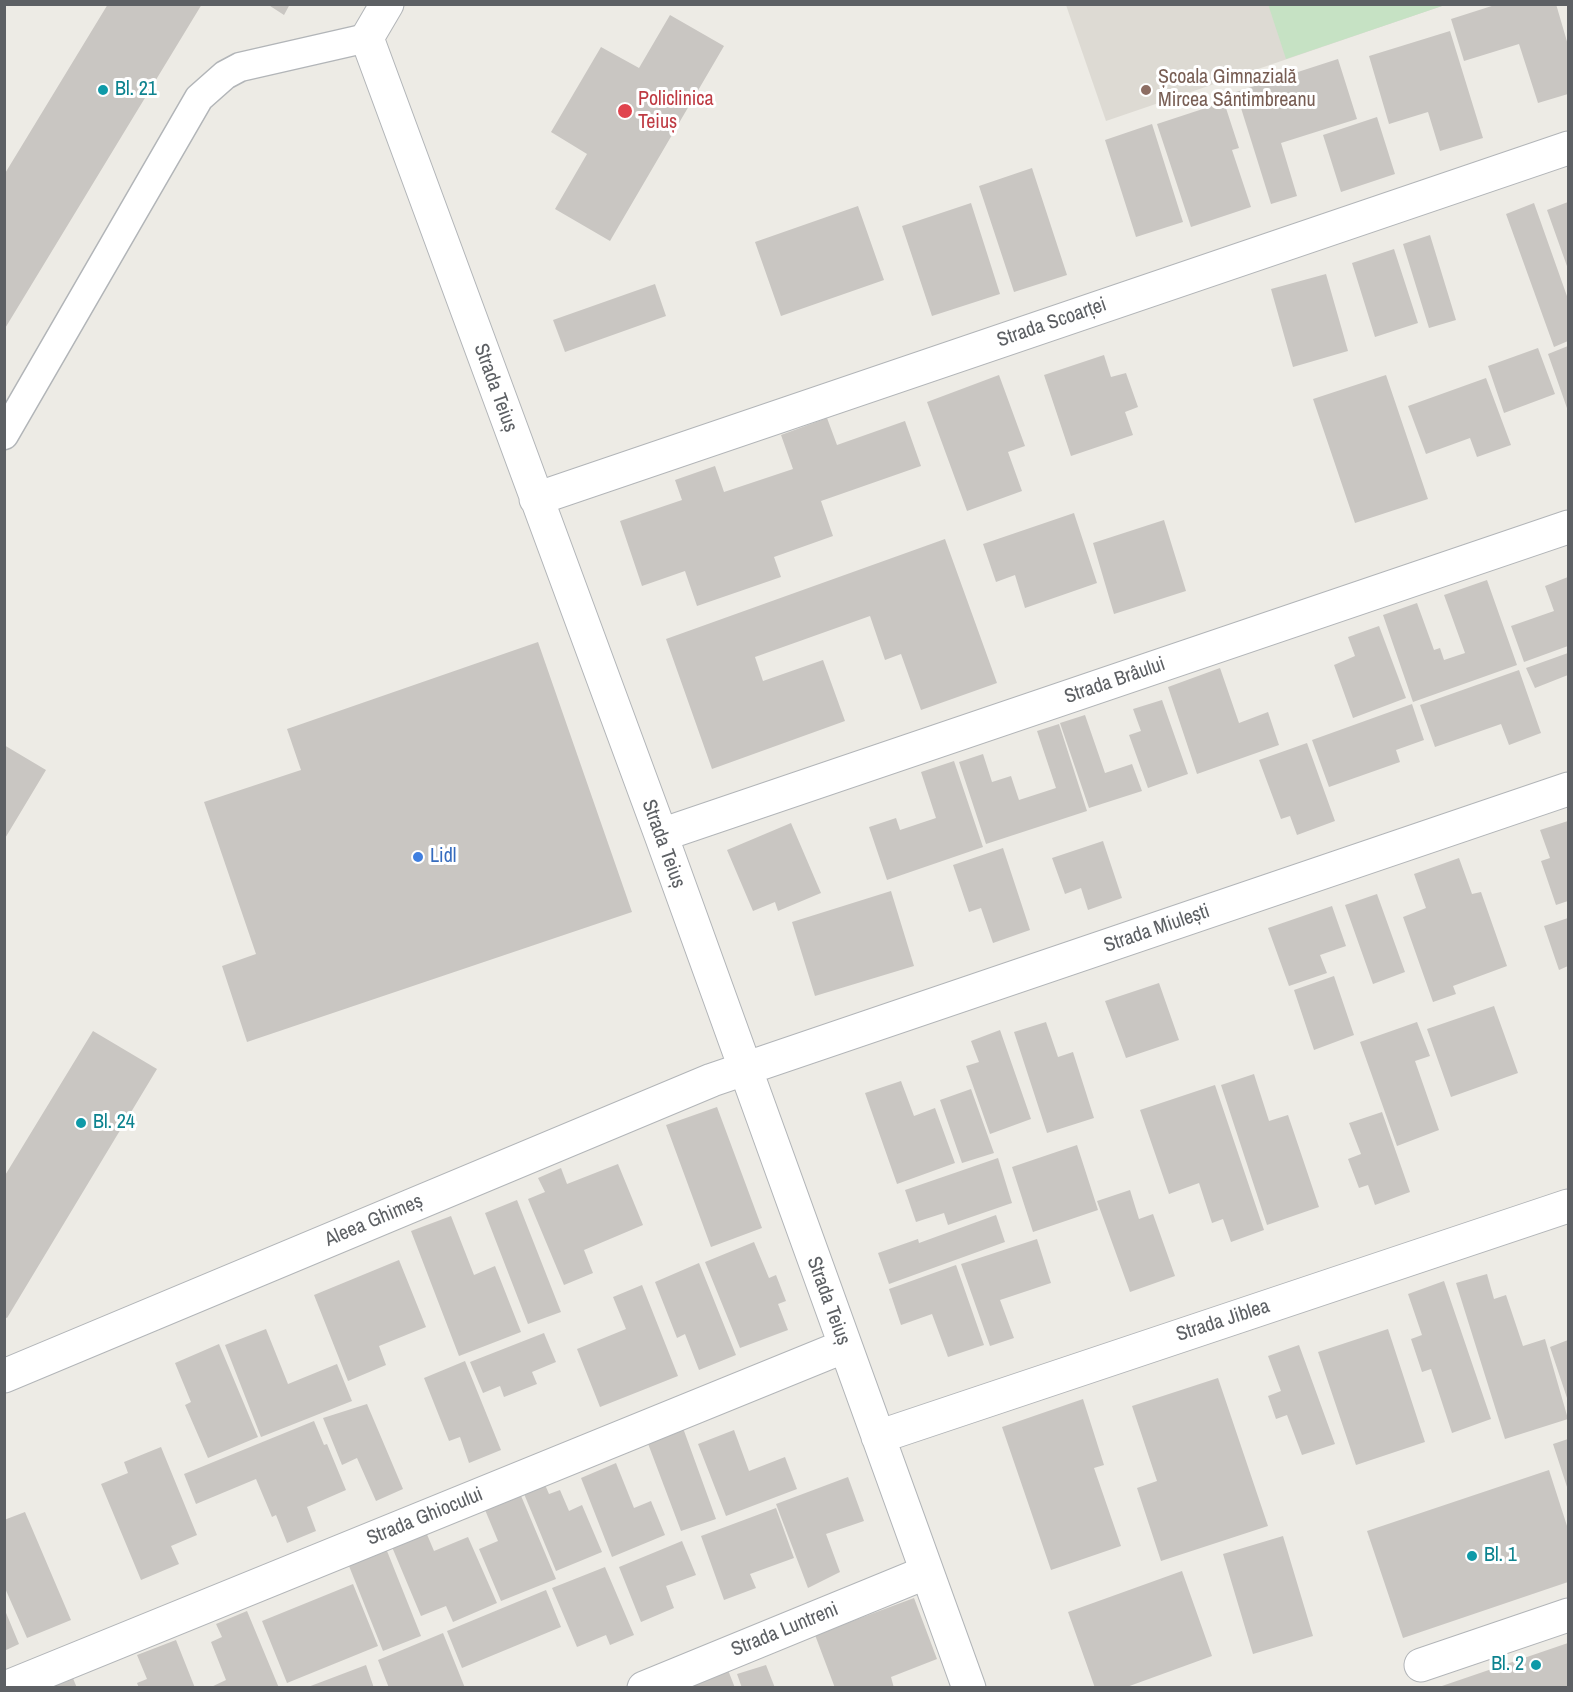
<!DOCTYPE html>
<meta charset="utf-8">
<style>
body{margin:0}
#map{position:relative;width:1573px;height:1692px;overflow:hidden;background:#edebe5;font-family:"Archivo Narrow",sans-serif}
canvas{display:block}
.frame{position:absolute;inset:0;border:6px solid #5d6064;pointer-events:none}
</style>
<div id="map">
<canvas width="1573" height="1692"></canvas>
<div class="frame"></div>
</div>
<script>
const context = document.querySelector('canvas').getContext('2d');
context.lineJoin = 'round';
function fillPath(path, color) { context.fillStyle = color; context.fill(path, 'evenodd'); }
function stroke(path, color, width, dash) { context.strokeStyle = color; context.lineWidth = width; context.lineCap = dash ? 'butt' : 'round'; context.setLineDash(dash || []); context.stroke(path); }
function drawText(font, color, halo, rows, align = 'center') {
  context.font = font + ' "Archivo Narrow",sans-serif'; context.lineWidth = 6; context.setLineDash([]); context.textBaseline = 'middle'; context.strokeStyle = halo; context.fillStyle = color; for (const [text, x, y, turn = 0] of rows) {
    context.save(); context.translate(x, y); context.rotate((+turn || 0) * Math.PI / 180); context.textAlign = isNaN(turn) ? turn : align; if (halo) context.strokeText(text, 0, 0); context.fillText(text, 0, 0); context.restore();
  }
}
const education = new Path2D(`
 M 1066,5 L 1445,5 L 1106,121 Z`);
const green = new Path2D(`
 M 1268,4 L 1445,4 L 1445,5 L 1286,59 Z`);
const building = new Path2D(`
 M 108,4 L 202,4 L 4,330 L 4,175 Z
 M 267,4 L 290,4 L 284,15 Z
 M 1498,4 L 1556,4 L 1568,45 L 1568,94 L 1538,103 L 1519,44 L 1464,61 L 1451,19 Z
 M 670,15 L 724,46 L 610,241 L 555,209 L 587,154 L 551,132 L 601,47 L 639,68 Z
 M 1450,31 L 1483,138 L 1440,151 L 1428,112 L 1389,124 L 1369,56 Z
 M 1338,59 L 1357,119 L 1281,143 L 1297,196 L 1271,204 L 1236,92 Z
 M 1224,102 L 1239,148 L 1232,150 L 1251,207 L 1191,227 L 1157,124 Z
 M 1377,117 L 1395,174 L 1341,192 L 1323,135 Z
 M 1152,124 L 1183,222 L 1136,237 L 1105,140 Z
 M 1032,168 L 1067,275 L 1014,292 L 979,186 Z
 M 1568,202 L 1568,269 L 1547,210 Z
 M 971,203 L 1000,294 L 932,316 L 902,226 Z
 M 1534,203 L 1568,299 L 1568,341 L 1554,347 L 1506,214 Z
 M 858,206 L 884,280 L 781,316 L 755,242 Z
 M 1430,235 L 1456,320 L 1429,328 L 1403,244 Z
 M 1394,249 L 1418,323 L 1375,337 L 1352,263 Z
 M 1326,274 L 1348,351 L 1293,367 L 1271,289 Z
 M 655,284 L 666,316 L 565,352 L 553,320 Z
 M 1568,346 L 1568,411 L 1548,354 Z
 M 1538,348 L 1555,394 L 1504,413 L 1488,366 Z
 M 1104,355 L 1111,377 L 1126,373 L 1138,407 L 1125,412 L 1133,435 L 1071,456 L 1044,375 Z
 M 999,375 L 1025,446 L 1008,452 L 1022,491 L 967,511 L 927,402 Z
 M 1386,375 L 1428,499 L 1355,523 L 1313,399 Z
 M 1486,378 L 1511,445 L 1477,457 L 1470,438 L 1426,454 L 1408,406 Z
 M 827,418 L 837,445 L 905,421 L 921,466 L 821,501 L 833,536 L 774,557 L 781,577 L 697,606 L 685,571 L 642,586 L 620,521 L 682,500 L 675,480 L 715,466 L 724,492 L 793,469 L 781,435 Z
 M 1074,513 L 1097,583 L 1025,608 L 1015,575 L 996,582 L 983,544 Z
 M 1164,520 L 1186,591 L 1114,614 L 1093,543 Z
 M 945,539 L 997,683 L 921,710 L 901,654 L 885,660 L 870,616 L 755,657 L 763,681 L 823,660 L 845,721 L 712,769 L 666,639 Z
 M 1568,577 L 1568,646 L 1524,662 L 1511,626 L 1554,611 L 1545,586 Z
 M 1487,580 L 1517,665 L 1413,702 L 1383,615 L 1417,603 L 1434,650 L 1440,648 L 1444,660 L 1465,653 L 1444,595 Z
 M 1379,626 L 1406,698 L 1353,718 L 1334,665 L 1355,656 L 1348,637 Z
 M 538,642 L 632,912 L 247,1042 L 222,966 L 256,954 L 204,802 L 301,770 L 287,729 Z
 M 1568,653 L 1568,675 L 1535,688 L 1526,668 Z
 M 1220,668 L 1239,723 L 1268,712 L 1279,745 L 1197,774 L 1168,687 Z
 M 1519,670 L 1541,733 L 1509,745 L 1501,724 L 1435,747 L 1420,705 Z
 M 1162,700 L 1188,774 L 1148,788 L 1129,735 L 1141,731 L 1133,709 Z
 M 1412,704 L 1424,740 L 1396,750 L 1400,762 L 1329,787 L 1312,740 Z
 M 1085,715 L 1105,773 L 1132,764 L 1142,791 L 1089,808 L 1060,723 Z
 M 1059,724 L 1087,811 L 986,844 L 959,762 L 983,754 L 992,782 L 1011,776 L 1019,800 L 1056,788 L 1037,731 Z
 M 1307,743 L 1335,821 L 1297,835 L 1290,816 L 1281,819 L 1259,760 Z
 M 4,745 L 46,770 L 4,840 Z
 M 954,761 L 983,847 L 887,880 L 869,827 L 896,818 L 900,830 L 936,818 L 921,772 Z
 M 1568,821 L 1568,901 L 1556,905 L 1541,861 L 1550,858 L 1540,830 Z
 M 791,823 L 821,893 L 778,911 L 775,902 L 753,911 L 727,850 Z
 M 1103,841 L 1122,898 L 1088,910 L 1081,888 L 1065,894 L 1052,858 Z
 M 1003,848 L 1030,930 L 993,943 L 981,908 L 969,912 L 953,865 Z
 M 1459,858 L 1472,894 L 1481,892 L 1507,966 L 1453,986 L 1456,994 L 1433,1002 L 1403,917 L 1426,908 L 1414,874 Z
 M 891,891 L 914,966 L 815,996 L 792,922 Z
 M 1377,894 L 1405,972 L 1373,984 L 1345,905 Z
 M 1332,906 L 1346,946 L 1320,955 L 1327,973 L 1289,986 L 1268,928 Z
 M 1568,918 L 1568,966 L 1559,970 L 1544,926 Z
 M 1334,976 L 1354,1035 L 1314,1050 L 1294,990 Z
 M 1159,983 L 1179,1040 L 1126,1058 L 1105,1001 Z
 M 1494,1006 L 1518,1073 L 1451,1097 L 1427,1029 Z
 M 1046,1022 L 1058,1057 L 1073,1052 L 1094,1118 L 1047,1133 L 1014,1032 Z
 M 1417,1022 L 1430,1056 L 1415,1061 L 1439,1130 L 1397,1146 L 1360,1042 Z
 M 1000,1030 L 1031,1119 L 990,1134 L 966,1066 L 979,1062 L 971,1041 Z
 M 93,1031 L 157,1069 L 7,1318 L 4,1317 L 4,1177 Z
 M 1254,1074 L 1269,1121 L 1288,1115 L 1319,1207 L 1267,1225 L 1221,1085 Z
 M 901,1081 L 914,1116 L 935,1108 L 955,1163 L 897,1184 L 865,1093 Z
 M 1215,1085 L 1264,1230 L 1231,1242 L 1223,1219 L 1212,1223 L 1199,1183 L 1169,1194 L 1140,1110 Z
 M 971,1089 L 994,1153 L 962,1163 L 940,1100 Z
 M 717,1107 L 762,1228 L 711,1247 L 666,1125 Z
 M 1382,1112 L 1410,1192 L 1375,1205 L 1368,1185 L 1359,1188 L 1348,1159 L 1361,1154 L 1349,1123 Z
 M 1077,1145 L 1098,1210 L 1033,1232 L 1012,1167 Z
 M 998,1158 L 1012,1203 L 948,1225 L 944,1213 L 916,1222 L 905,1190 Z
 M 618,1164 L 643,1225 L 584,1250 L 593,1273 L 564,1285 L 528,1199 L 545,1192 L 538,1178 L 561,1168 L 567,1184 Z
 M 1130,1190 L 1139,1219 L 1153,1214 L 1175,1276 L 1130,1292 L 1097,1201 Z
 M 517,1200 L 561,1312 L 528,1324 L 485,1213 Z
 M 996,1215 L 1005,1242 L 889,1284 L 878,1253 L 918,1239 L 919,1243 Z
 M 451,1216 L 474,1275 L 495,1266 L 521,1332 L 459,1356 L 411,1231 Z
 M 1037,1239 L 1051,1283 L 1000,1300 L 1014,1338 L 990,1346 L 961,1264 Z
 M 754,1242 L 769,1278 L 776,1275 L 786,1301 L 778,1304 L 788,1330 L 740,1348 L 705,1262 Z
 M 399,1260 L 426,1327 L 379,1346 L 386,1365 L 348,1381 L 314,1295 Z
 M 699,1263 L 736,1355 L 699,1370 L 685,1334 L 677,1338 L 655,1282 Z
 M 956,1265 L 984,1345 L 948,1357 L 932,1314 L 901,1325 L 889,1289 Z
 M 1487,1274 L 1494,1299 L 1506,1295 L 1523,1346 L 1545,1339 L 1568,1419 L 1505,1439 L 1456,1283 Z
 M 1444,1281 L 1491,1419 L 1452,1433 L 1431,1369 L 1422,1372 L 1411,1339 L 1422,1335 L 1408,1294 Z
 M 642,1285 L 678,1376 L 600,1407 L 577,1349 L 626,1329 L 613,1297 Z
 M 266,1329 L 288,1384 L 337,1364 L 352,1401 L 261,1437 L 225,1345 Z
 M 1388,1329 L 1425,1442 L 1356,1465 L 1318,1352 Z
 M 544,1333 L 556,1362 L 532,1372 L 537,1384 L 504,1397 L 500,1386 L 483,1393 L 470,1362 Z
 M 1568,1340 L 1568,1401 L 1550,1347 Z
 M 219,1344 L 258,1437 L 208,1458 L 185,1405 L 191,1402 L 175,1363 Z
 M 1299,1345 L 1335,1444 L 1302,1455 L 1287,1415 L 1276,1419 L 1268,1396 L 1281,1391 L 1268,1356 Z
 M 465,1361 L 501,1450 L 469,1463 L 460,1437 L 449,1441 L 424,1378 Z
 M 1218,1378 L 1268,1526 L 1161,1561 L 1137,1488 L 1157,1481 L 1132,1406 Z
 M 1083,1399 L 1104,1465 L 1094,1468 L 1121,1546 L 1051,1570 L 1002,1427 Z
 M 367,1404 L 403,1489 L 376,1501 L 357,1458 L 342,1465 L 323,1418 Z
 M 314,1421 L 324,1445 L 327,1444 L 346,1490 L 307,1507 L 316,1531 L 287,1543 L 276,1515 L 272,1517 L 256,1479 L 196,1504 L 184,1474 Z
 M 683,1428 L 716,1519 L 681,1531 L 647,1441 Z
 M 734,1430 L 749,1471 L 785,1457 L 797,1489 L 726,1516 L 698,1444 Z
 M 1568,1439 L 1568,1490 L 1553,1444 Z
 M 161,1447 L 197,1535 L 171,1546 L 179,1564 L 141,1580 L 101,1484 L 128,1473 L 124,1462 Z
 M 616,1463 L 634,1508 L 651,1501 L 665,1535 L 612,1557 L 581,1478 Z
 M 1549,1470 L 1568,1529 L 1568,1582 L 1403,1638 L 1367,1531 Z
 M 848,1477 L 864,1521 L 826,1534 L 840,1572 L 808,1588 L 776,1504 Z
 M 543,1480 L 549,1494 L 560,1490 L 569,1511 L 582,1505 L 602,1552 L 556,1571 L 522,1489 Z
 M 519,1491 L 556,1579 L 501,1601 L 479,1549 L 498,1541 L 483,1505 Z
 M 776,1508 L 794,1558 L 750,1574 L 756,1588 L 724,1600 L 701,1536 Z
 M 25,1512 L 71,1620 L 27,1638 L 4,1586 L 4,1520 Z
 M 426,1532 L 434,1551 L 468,1537 L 497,1603 L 453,1622 L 446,1606 L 421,1616 L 392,1547 Z
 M 1283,1536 L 1313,1636 L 1253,1654 L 1223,1554 Z
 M 682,1541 L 696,1575 L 666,1586 L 674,1608 L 641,1622 L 619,1567 Z
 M 385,1546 L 421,1636 L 383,1651 L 347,1561 Z
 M 605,1567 L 634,1635 L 610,1645 L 606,1635 L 577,1647 L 552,1588 Z
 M 1182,1571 L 1212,1656 L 1124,1688 L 1095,1688 L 1068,1612 Z
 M 353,1584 L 378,1646 L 287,1683 L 262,1621 Z
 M 546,1590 L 561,1627 L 462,1668 L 447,1631 Z
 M 914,1598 L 937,1659 L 891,1677 L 894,1688 L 835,1688 L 815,1635 Z
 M 4,1608 L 19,1644 L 4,1651 Z
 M 247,1611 L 279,1688 L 209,1688 L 226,1680 L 211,1642 L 222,1637 L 216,1624 Z
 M 443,1633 L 465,1688 L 389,1688 L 378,1660 Z
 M 176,1640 L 195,1688 L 139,1688 L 137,1683 L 147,1679 L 137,1655 Z
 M 1568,1643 L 1568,1688 L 1439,1688 L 1439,1687 Z
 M 366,1665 L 374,1688 L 308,1688 L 308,1687 Z
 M 766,1665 L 775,1688 L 742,1688 L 737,1674 Z
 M 728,1670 L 735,1688 L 686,1688 Z
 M 70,1671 L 77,1688 L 31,1688 Z`);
const service = new Path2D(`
 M 4,435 L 199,98 L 225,75 L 240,67 L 367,38`);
const minor = new Path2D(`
 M 387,4 L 367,38 L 661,835 L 969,1688
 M 536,499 L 1568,148
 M 661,835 L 1568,527
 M 4,1376 L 712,1080 L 1568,789
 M 878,1437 L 1568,1206
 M 1421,1665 L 1568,1615
 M 5,1688 L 845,1346
 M 644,1688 L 927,1572`);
const markers = [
 [103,90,6,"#0f9aa8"],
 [1146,90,6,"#8d6e63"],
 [625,111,8,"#e0444e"],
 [418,857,6,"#3f7fe0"],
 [81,1123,6,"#0f9aa8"],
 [1472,1556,6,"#0f9aa8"],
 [1536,1665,6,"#0f9aa8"]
];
const educationNames = [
 ["Școala Gimnazială",1158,78],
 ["Mircea Sântimbreanu",1158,101]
];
const cultureNames = [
 ["Bl. 21",115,90],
 ["Bl. 24",93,1123],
 ["Bl. 1",1484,1556],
 ["Bl. 2",1524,1665,"right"]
];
const healthNames = [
 ["Policlinica",638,100],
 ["Teiuș",638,123]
];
const streetNames = [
 ["Strada Scoarței",1052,323,-19],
 ["Strada Teiuș",495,388,70],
 ["Strada Brâului",1115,681,-19],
 ["Strada Teiuș",663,844,70],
 ["Strada Miulești",1157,929,-19],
 ["Aleea Ghimeș",374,1221,-23],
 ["Strada Teiuș",828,1301,70],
 ["Strada Jiblea",1223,1321,-18],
 ["Strada Ghiocului",425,1517,-22],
 ["Strada Luntreni",785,1630,-22]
];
const shopNames = [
 ["Lidl",430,857]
];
fillPath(education, '#dddad3');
fillPath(green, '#c6e2c4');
fillPath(building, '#c9c6c2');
stroke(service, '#b2b5b8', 31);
stroke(minor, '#b2b5b8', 35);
stroke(service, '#fff', 28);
stroke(minor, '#fff', 33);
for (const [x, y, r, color] of markers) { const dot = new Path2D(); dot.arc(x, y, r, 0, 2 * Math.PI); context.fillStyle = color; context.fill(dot); stroke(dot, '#fff', 2); }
drawText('20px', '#785e54', '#fff', educationNames, 'left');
drawText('20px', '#0d838f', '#fff', cultureNames, 'left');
drawText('20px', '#be3a42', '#fff', healthNames, 'left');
drawText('20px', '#5d6064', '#fff', streetNames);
drawText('20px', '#366cbe', '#fff', shopNames, 'left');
</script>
